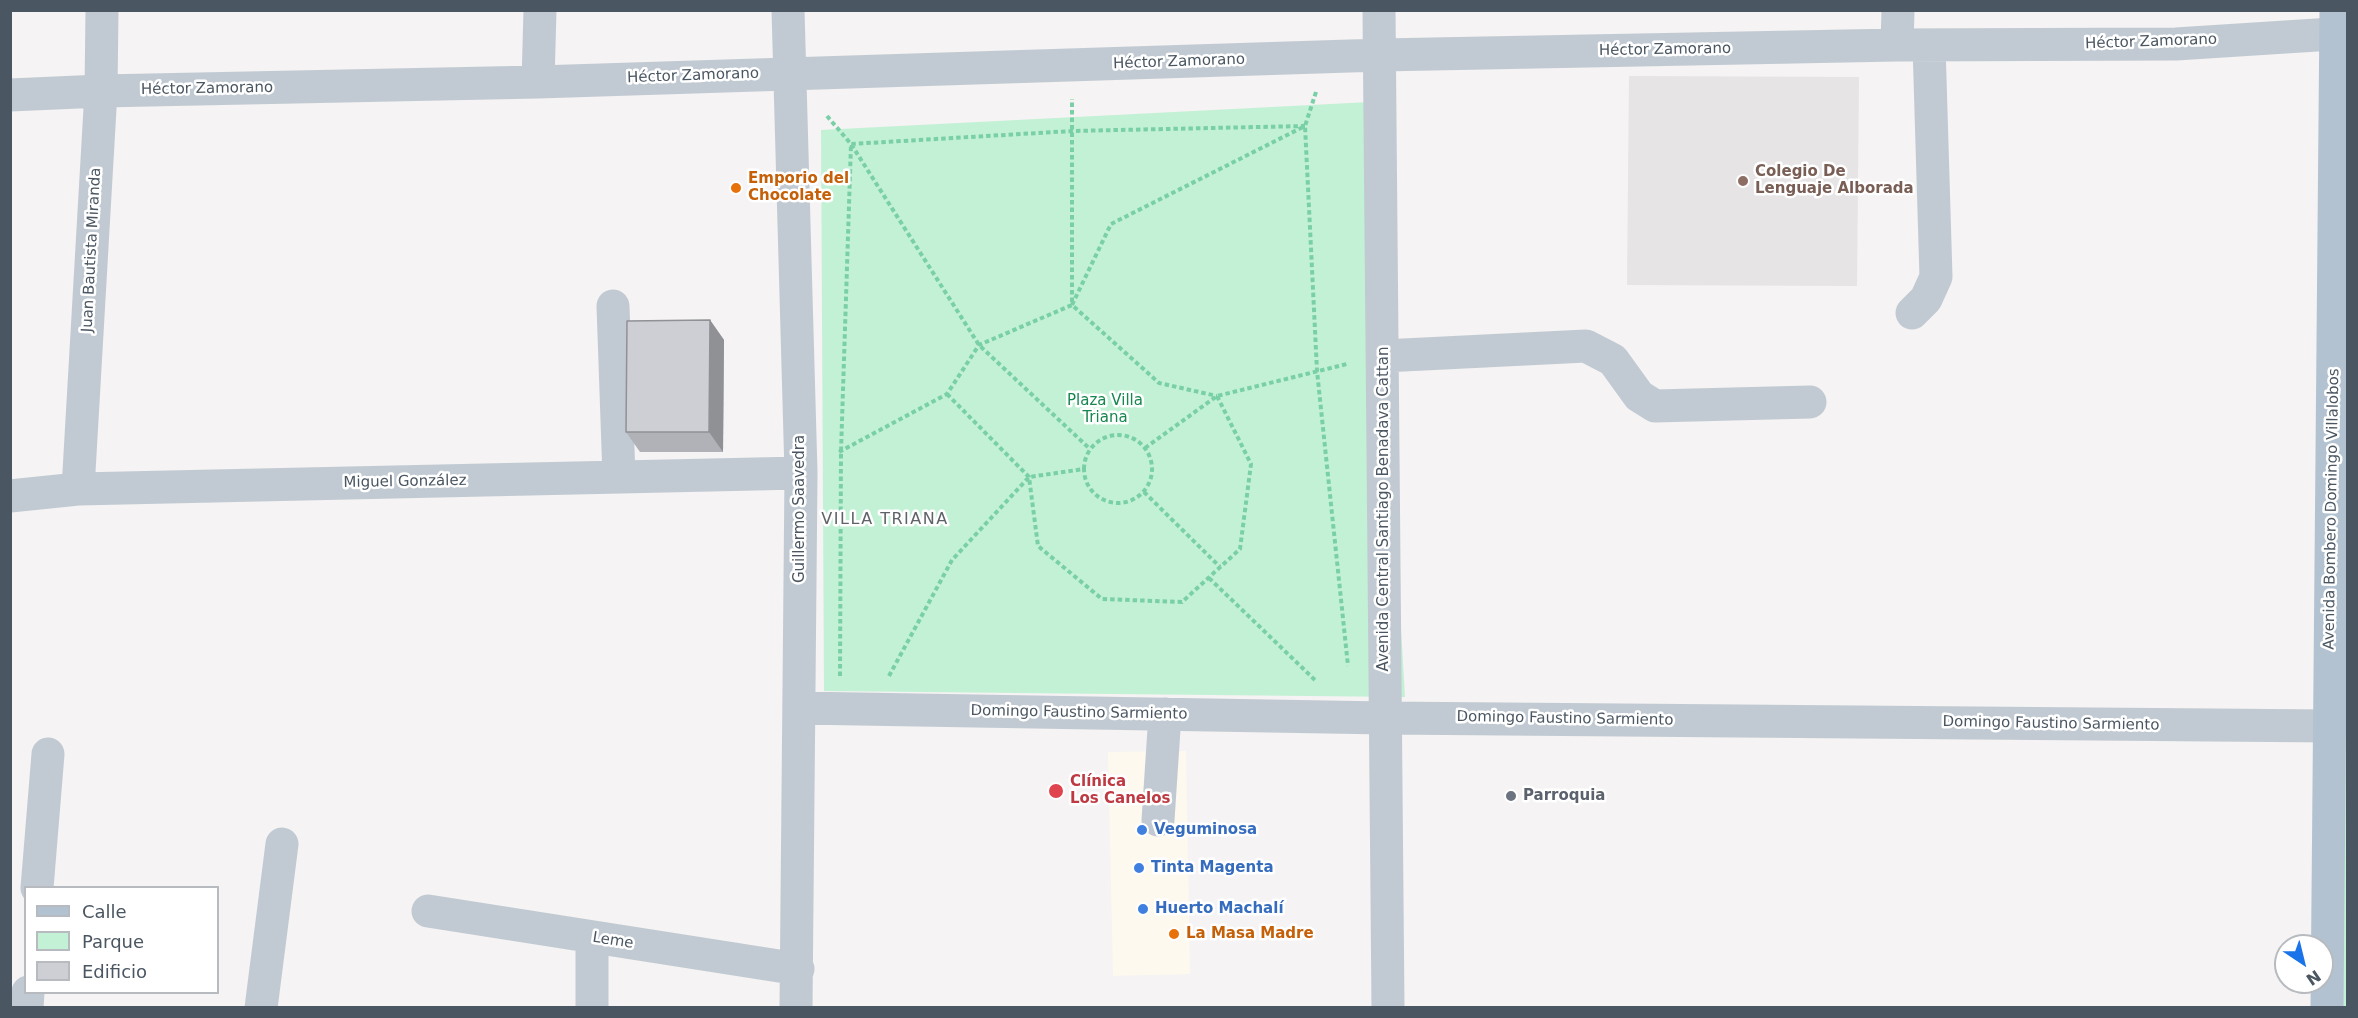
<!DOCTYPE html>
<meta charset="utf-8">
<style>
body{margin:0}
#map{position:relative;width:2358px;height:1018px;overflow:hidden;background:#f5f3f3;font-family:"DejaVu Sans",sans-serif}
canvas{display:block}
.frame{position:absolute;inset:0;border:12px solid #4a5661;pointer-events:none}
.legend{position:absolute;left:24px;top:886px;width:195px;height:108px;box-sizing:border-box;background:#fff;border:2px solid #b7bbc0;margin:0;padding:8px 10px;list-style:none;font-size:18px;color:#4a5661}
.legend li{display:flex;align-items:center;gap:12px;height:30px}
.legend b{width:30px;border:2px solid #b7bbc0}
.north{position:absolute;left:2274px;top:934px;width:60px;height:60px;box-sizing:border-box;background:#fff;border:2px solid #b7bbc0;border-radius:50%;rotate:145deg;font-size:16px;font-weight:700;line-height:24px;text-align:center;color:#4a5661}
.north::after{content:'';display:block;margin:auto;width:21px;height:27px;background:#1a73e8;clip-path:polygon(50% 0,100% 100%,50% 72%,0 100%)}
</style>
<div id="map">
<canvas width="2358" height="1018"></canvas>
<div class="frame"></div>
<ul class="legend">
<li><b style="height:8px;background:#b3c2d1"></b>Calle</li>
<li><b style="height:16px;background:#c3f1d5"></b>Parque</li>
<li><b style="height:16px;background:#cdcfd5"></b>Edificio</li>
</ul>
<div class="north">N</div>
</div>
<script>
const context = document.querySelector('canvas').getContext('2d');
context.lineJoin = 'round';
function fillPath(path, color) { context.fillStyle = color; context.fill(path, 'evenodd'); }
function stroke(path, color, width, dash) { context.strokeStyle = color; context.lineWidth = width; context.lineCap = dash ? 'butt' : 'round'; context.setLineDash(dash || []); context.stroke(path); }
function drawText(font, color, halo, rows, align = 'center') {
  context.font = font + ' "DejaVu Sans",sans-serif'; context.lineWidth = 5; context.setLineDash([]); context.textBaseline = 'middle'; context.strokeStyle = halo; context.fillStyle = color; for (const [text, x, y, turn = 0] of rows) {
    context.save(); context.translate(x, y); context.rotate((+turn || 0) * Math.PI / 180); context.textAlign = isNaN(turn) ? turn : align; if (halo) context.strokeText(text, 0, 0); context.fillText(text, 0, 0); context.restore();
  }
}
const commercial = new Path2D(`
 M 1186,751 L 1190,974 L 1113,976 L 1108,752 Z`);
const education = new Path2D(`
 M 1629,76 L 1859,77 L 1857,286 L 1627,285 Z`);
const green = new Path2D(`
 M 2347,10 L 2347,1008 L 2343,1007 Z
 M 1370,102 L 1405,697 L 824,691 L 821,130 Z`);
const path = new Path2D(`
 M 1316,92 L 1305,126 L 1317,371 L 1348,666
 M 827,116 L 851,144 L 979,345 L 1090,449
 M 1072,302 L 1072,99
 M 1072,305 L 1111,224 L 1303,127
 M 947,394 L 1029,477 L 1038,546 L 1102,599 L 1182,602 L 1240,549 L 1251,464 L 1217,396
 M1084 469a34 34 0 1 1 68 0a34 34 0 1 1-68 0Z
 M 1145,448 L 1217,396 L 1347,364
 M 839,452 L 947,394 L 979,345 L 1072,305 L 1159,383 L 1217,396
 M 1144,492 L 1220,567
 M 1209,578 L 1316,681
 M 840,676 L 841,452 L 851,144 L 1072,131 L 1305,126
 M 889,676 L 952,560 L 1029,477 L 1084,469`);
const minor = new Path2D(`
 M 788,10 L 801,473 L 796,1008
 M 1379,10 L 1388,1008
 M 1897,45 L 1898,10
 M 538,82 L 540,10
 M 10,95 L 101,91 L 538,82 L 1381,55 L 1897,45 L 2176,44 L 2348,33
 M 613,306 L 619,477
 M 1912,313 L 1926,299 L 1936,277 L 1929,45
 M 1383,356 L 1586,346 L 1613,360 L 1639,396 L 1655,406 L 1810,402
 M 78,489 L 101,91 L 102,10
 M 10,496 L 78,489 L 801,473
 M 800,708 L 1386,718 L 2330,726
 M 1158,820 L 1165,714
 M 37,888 L 48,754
 M 428,911 L 798,969
 M 27,1008 L 28,992
 M 261,1008 L 282,844
 M 592,1008 L 592,938`);
const major = new Path2D(`
 M 2327,1008 L 2336,10`);
const wall = new Path2D(`
 M 710,320 L 724,340 L 723,452 L 640,452 L 626,432 Z`);
const shadedWall = new Path2D(`
 M 710,320 L 724,340 L 723,452 L 709,432 Z`);
const building = new Path2D(`
 M 710,320 L 709,432 L 626,432 L 627,321 Z`);
const markers = [
 [1743,181,6,"#8d6e63"],
 [736,188,6,"#e8710a"],
 [1056,791,8,"#e0444e"],
 [1511,796,6,"#6b7280"],
 [1142,830,6,"#3f7fe0"],
 [1139,868,6,"#3f7fe0"],
 [1143,909,6,"#3f7fe0"],
 [1174,934,6,"#e8710a"]
];
const streetNames = [
 ["Héctor Zamorano",2151,42,-2],
 ["Héctor Zamorano",1665,50,-1],
 ["Héctor Zamorano",1179,62,-2],
 ["Héctor Zamorano",693,76,-2],
 ["Héctor Zamorano",207,89,-1],
 ["Juan Bautista Miranda",92,250,-87],
 ["Miguel González",405,482,-1],
 ["Guillermo Saavedra",800,509,-90],
 ["Avenida Central Santiago Benadava Cattan",1384,509,-90],
 ["Avenida Bombero Domingo Villalobos",2332,509,-89],
 ["Domingo Faustino Sarmiento",1079,713,1],
 ["Domingo Faustino Sarmiento",1565,719,1],
 ["Domingo Faustino Sarmiento",2051,724,1],
 ["Leme",613,941,9]
];
const educationNames = [
 ["Colegio De",1755,172],
 ["Lenguaje Alborada",1755,189]
];
const foodNames = [
 ["Emporio del",748,179],
 ["Chocolate",748,196],
 ["La Masa Madre",1186,934]
];
const parkNames = [
 ["Plaza Villa",1105,401],
 ["Triana",1105,418]
];
const healthNames = [
 ["Clínica",1070,782],
 ["Los Canelos",1070,799]
];
const worshipNames = [
 ["Parroquia",1523,796]
];
const shopNames = [
 ["Veguminosa",1154,830],
 ["Tinta Magenta",1151,868],
 ["Huerto Machalí",1155,909]
];
const neighbourhoodNames = [
 ["VILLA TRIANA",885,520]
];
fillPath(commercial, '#fdf9ef');
fillPath(education, '#e6e4e5');
fillPath(green, '#c3f1d5');
stroke(path, '#7ad0a6', 4, [4.5, 3]);
stroke(minor, '#c1cad2', 33);
stroke(major, '#b3c2d1', 33);
fillPath(wall, '#b0b2b7');
fillPath(shadedWall, '#909195');
fillPath(building, '#cdcfd5');
stroke(building, '#909195', 1.5);
for (const [x, y, r, color] of markers) { const dot = new Path2D(); dot.arc(x, y, r, 0, 2 * Math.PI); context.fillStyle = color; context.fill(dot); stroke(dot, '#fff', 2); }
drawText('15px', '#4a5661', '#fff', streetNames);
drawText('bold 15px', '#785e54', '#fff', educationNames, 'left');
drawText('bold 15px', '#c56008', '#fff', foodNames, 'left');
drawText('15px', '#17864f', '#fff', parkNames);
drawText('bold 15px', '#be3a42', '#fff', healthNames, 'left');
drawText('bold 15px', '#5b616d', '#fff', worshipNames, 'left');
drawText('bold 15px', '#366cbe', '#fff', shopNames, 'left');
context.letterSpacing = '1.5px';
drawText('16px', '#5f6368', '#fff', neighbourhoodNames);
context.letterSpacing = '0px';
</script>
